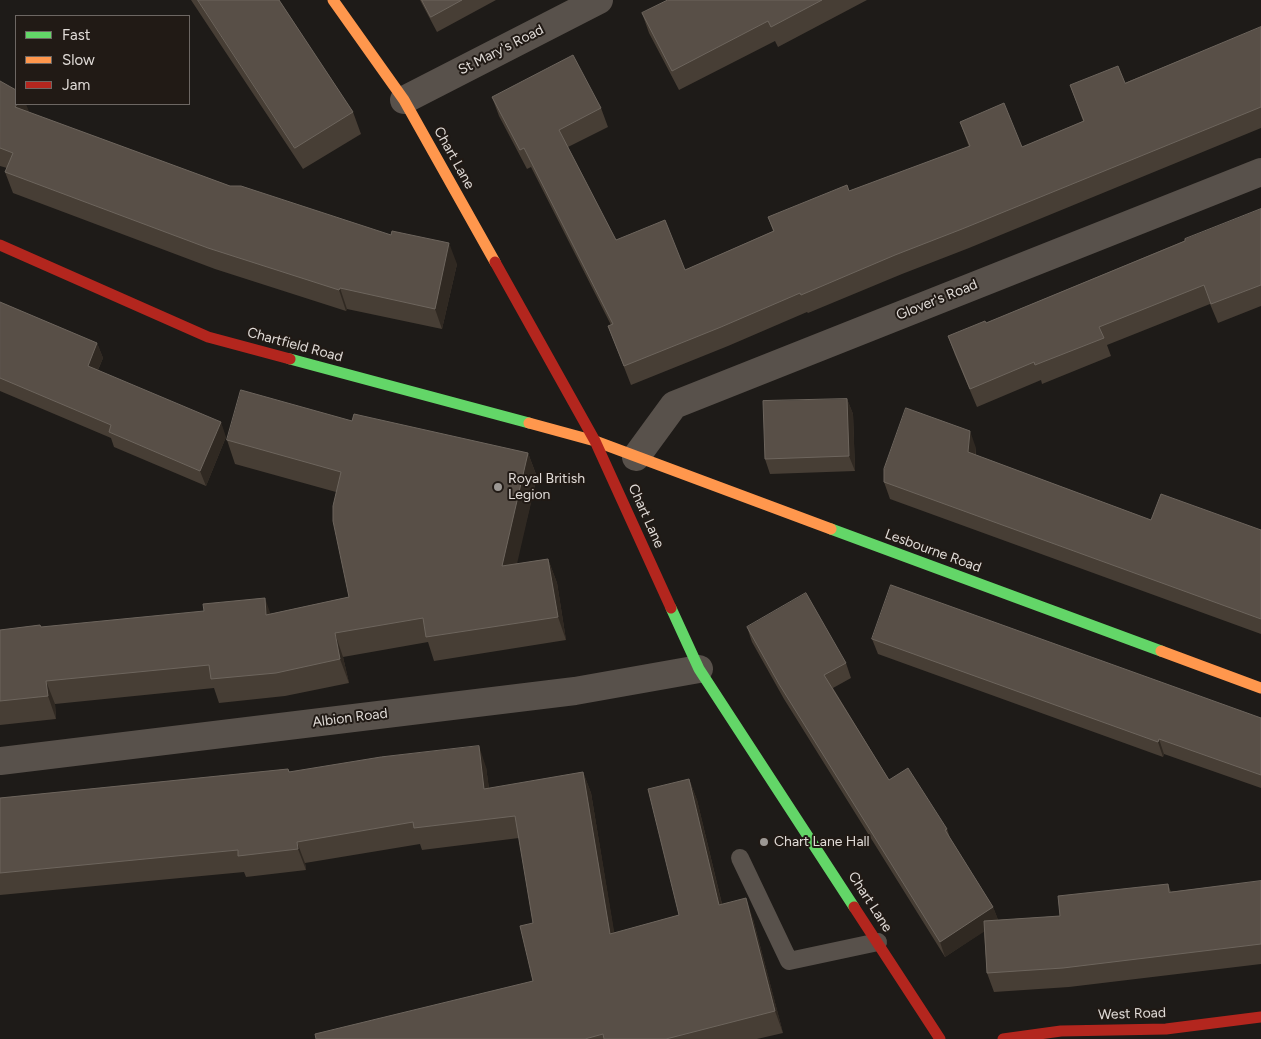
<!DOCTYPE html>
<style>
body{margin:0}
#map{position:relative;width:1261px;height:1039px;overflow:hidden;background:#1e1b18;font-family:Figtree,sans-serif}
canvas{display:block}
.legend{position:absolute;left:15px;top:15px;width:175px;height:90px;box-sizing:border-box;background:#211a15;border:1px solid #6d6763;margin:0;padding:6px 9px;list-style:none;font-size:15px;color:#e0dbd7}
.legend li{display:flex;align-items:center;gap:10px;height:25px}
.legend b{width:25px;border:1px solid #6d6763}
</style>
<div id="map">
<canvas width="1261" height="1039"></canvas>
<ul class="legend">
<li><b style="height:6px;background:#63d668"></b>Fast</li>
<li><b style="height:6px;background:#ff974d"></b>Slow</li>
<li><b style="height:6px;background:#b3261e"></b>Jam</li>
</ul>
</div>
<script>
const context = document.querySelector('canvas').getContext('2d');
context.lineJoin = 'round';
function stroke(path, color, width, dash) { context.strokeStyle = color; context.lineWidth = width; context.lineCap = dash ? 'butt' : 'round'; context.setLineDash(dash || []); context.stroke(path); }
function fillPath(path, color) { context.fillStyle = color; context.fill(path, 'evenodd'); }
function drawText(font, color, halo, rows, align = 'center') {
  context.font = font + ' Figtree,sans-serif'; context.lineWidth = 4; context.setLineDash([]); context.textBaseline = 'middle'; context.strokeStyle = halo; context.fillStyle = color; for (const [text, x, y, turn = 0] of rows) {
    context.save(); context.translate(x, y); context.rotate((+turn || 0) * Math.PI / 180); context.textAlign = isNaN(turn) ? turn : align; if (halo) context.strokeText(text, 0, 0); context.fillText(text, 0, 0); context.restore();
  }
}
const lane = new Path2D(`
 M 740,858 L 789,961 L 878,942`);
const street = new Path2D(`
 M 404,100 L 599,0
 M 636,457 L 674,405 L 1261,172
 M 0,761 L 575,691 L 699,669`);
const fast = new Path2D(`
 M 290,359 L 529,423
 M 831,529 L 1161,651
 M 671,608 L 699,669 L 854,907`);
const slow = new Path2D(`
 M 333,0 L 404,100 L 495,262
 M 529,423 L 595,441 L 831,529
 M 1161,651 L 1261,688`);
const jam = new Path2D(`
 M 0,245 L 208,337 L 290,359
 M 495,262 L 595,441 L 671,608
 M 854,907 L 940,1039
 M 1003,1039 L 1061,1031 L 1166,1029 L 1261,1017`);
const wall = new Path2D(`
 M 191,0 L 279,0 L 353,112 L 361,134 L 303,169 Z
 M 420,0 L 496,0 L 437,32 Z
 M 668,0 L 867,0 L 778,47 L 775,41 L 679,90 L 649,33 L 642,13 Z
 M 1261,27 L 1261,128 L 969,248 L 902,274 L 808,313 L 807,312 L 728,346 L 631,385 L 608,326 L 611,325 L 531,167 L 527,169 L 499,116 L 492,97 L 601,108 L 608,127 L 568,147 L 616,240 L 685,270 L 773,231 L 768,217 L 849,191 L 969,147 L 960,122 L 1022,147 L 1083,121 L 1070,85 L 1125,83 Z
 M 0,81 L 30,113 L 230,186 L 457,264 L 442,329 L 347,309 L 346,311 L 215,269 L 13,193 L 5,172 L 7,168 L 0,166 Z
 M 1261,209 L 1261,306 L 1218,323 L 1210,304 L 1107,345 L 1111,356 L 1042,384 L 1041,380 L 977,407 L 955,355 L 948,336 L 986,323 Z
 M 0,302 L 97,343 L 103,358 L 98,370 L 226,437 L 206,486 L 114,447 L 111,438 L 0,391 Z
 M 847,399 L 853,414 L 855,471 L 770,474 L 765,459 Z
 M 352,421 L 528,453 L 537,477 L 516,564 L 548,559 L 557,583 L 566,640 L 434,661 L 428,642 L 343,657 L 349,683 L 285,696 L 219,703 L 214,688 L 55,704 L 56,719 L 0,725 L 0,630 L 40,625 L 41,627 L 270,614 L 349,597 L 336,492 L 235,464 L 227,440 Z
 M 976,448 L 976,455 L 1151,520 L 1261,530 L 1261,634 L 890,499 L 884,482 Z
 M 747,627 L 846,663 L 851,678 L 833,688 L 889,780 L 947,829 L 950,838 L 993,907 L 998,920 L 1060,916 L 1168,884 L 1171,892 L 1261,881 L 1261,964 L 1069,987 L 994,992 L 987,973 L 984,931 L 945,957 L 784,699 L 752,642 Z
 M 872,639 L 1261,718 L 1261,788 L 1164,754 L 1163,757 L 878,654 Z
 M 486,767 L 489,789 L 583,772 L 591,793 L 614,933 L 679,915 L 689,779 L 697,800 L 722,904 L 753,919 L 783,1033 L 757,1039 L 316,1039 L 533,981 L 533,923 L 519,838 L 422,850 L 420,844 L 305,863 L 306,870 L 246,877 L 244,872 L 0,895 L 0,798 L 288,769 L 290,772 Z`);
const shadedWall = new Path2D(`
 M 17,104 L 26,104 L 30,114 L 15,107 Z
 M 449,243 L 457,264 L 442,329 L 435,309 Z
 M 340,288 L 347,309 L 346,311 L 339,290 Z
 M 97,343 L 103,358 L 93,381 L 88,366 Z
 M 847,399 L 853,414 L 855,471 L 849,456 Z
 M 221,422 L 226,437 L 206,486 L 200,471 Z
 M 970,431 L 976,448 L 974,469 L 968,452 Z
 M 528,453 L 537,477 L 511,590 L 502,566 Z
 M 548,559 L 557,583 L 566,640 L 558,617 Z
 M 265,598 L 273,621 L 266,615 Z
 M 335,633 L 343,657 L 349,683 L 340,659 Z
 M 46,681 L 55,704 L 56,719 L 48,696 Z
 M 1159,739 L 1164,754 L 1163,757 L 1158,742 Z
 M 479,746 L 486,767 L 492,811 L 484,789 Z
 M 583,772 L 591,793 L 618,955 L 610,934 Z
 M 689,779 L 697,800 L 727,926 L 719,905 Z
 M 297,842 L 305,863 L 306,870 L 298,849 Z
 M 746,898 L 753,919 L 783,1033 L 775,1011 Z
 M 993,907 L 999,922 L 945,957 L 940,942 Z`);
const building = new Path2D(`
 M 198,0 L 279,0 L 353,112 L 295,148 Z
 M 422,0 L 462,0 L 431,17 Z
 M 668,0 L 822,0 L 771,27 L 768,21 L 672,71 L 642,13 Z
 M 1261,27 L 1261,107 L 962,229 L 895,255 L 801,295 L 800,293 L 721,327 L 624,366 L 608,326 L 613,324 L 524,148 L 520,150 L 492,97 L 573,55 L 601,108 L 559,130 L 616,240 L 665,220 L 685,270 L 774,231 L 768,217 L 847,185 L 849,191 L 970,146 L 960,122 L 1004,103 L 1022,147 L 1084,121 L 1070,85 L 1118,66 L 1125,83 Z
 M 0,81 L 16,90 L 16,104 L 17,104 L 15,107 L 230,186 L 241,186 L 391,235 L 392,231 L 449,243 L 435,309 L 340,288 L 339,290 L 208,248 L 5,172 L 13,153 L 0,148 Z
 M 1261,209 L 1261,285 L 1211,304 L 1204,285 L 1099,327 L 1104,338 L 1035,365 L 1034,362 L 970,389 L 948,336 L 985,321 L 986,323 L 1185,241 L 1185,239 Z
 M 0,302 L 97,343 L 88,366 L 221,422 L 200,471 L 109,432 L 111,425 L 0,378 Z
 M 241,390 L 352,421 L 354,414 L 528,453 L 502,566 L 548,559 L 558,617 L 426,637 L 423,618 L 335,633 L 340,659 L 276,673 L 211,679 L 209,665 L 46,681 L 48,696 L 0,701 L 0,630 L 40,625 L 41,627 L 204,611 L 203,604 L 265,598 L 266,615 L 349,597 L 333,521 L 333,506 L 341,472 L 227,440 Z
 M 847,399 L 849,456 L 765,459 L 763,401 Z
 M 906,408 L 970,431 L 968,452 L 1151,520 L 1161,494 L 1261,530 L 1261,619 L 884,482 L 884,469 Z
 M 891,585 L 1261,718 L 1261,775 L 1159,739 L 1158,742 L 872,639 Z
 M 806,593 L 846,663 L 824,675 L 889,780 L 908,768 L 947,829 L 945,830 L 993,907 L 940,942 L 779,684 L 747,627 Z
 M 479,746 L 484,789 L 583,772 L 610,934 L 679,915 L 648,789 L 689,779 L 719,905 L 746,898 L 775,1011 L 666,1039 L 604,1039 L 603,1034 L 585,1039 L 316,1039 L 315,1034 L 533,981 L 520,926 L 533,923 L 515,816 L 414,828 L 413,822 L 297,842 L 298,849 L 238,856 L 238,850 L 0,873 L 0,798 L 288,769 L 289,772 L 381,757 Z
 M 1261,881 L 1261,944 L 1063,968 L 987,973 L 984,921 L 1060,916 L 1058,896 L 1168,884 L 1169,892 Z`);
const markers = [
 [498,487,5,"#9c9894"],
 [764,842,5,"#9c9894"]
];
const streetNames = [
 ["St Mary's Road",501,50,-27],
 ["Chart Lane",454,158,61],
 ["Glover's Road",937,300,-22],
 ["Chartfield Road",295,345,15],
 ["Chart Lane",646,516,66],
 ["Lesbourne Road",933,551,20],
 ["Albion Road",350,718,-7],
 ["Chart Lane",870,902,57],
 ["West Road",1132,1014,-2]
];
const poiNames = [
 ["Royal British",508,479],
 ["Legion",508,495],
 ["Chart Lane Hall",774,842]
];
stroke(lane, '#58514b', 18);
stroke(street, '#58514b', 28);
stroke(fast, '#63d668', 11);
stroke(slow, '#ff974d', 11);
stroke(jam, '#b3261e', 11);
fillPath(wall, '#473e35');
fillPath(shadedWall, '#302922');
fillPath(building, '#584f47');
stroke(building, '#6d655d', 1);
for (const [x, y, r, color] of markers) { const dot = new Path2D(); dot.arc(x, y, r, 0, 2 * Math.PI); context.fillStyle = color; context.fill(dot); stroke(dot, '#211a15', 2); }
drawText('14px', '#e0dbd7', '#211a15', streetNames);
drawText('14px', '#e0dbd7', '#211a15', poiNames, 'left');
</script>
